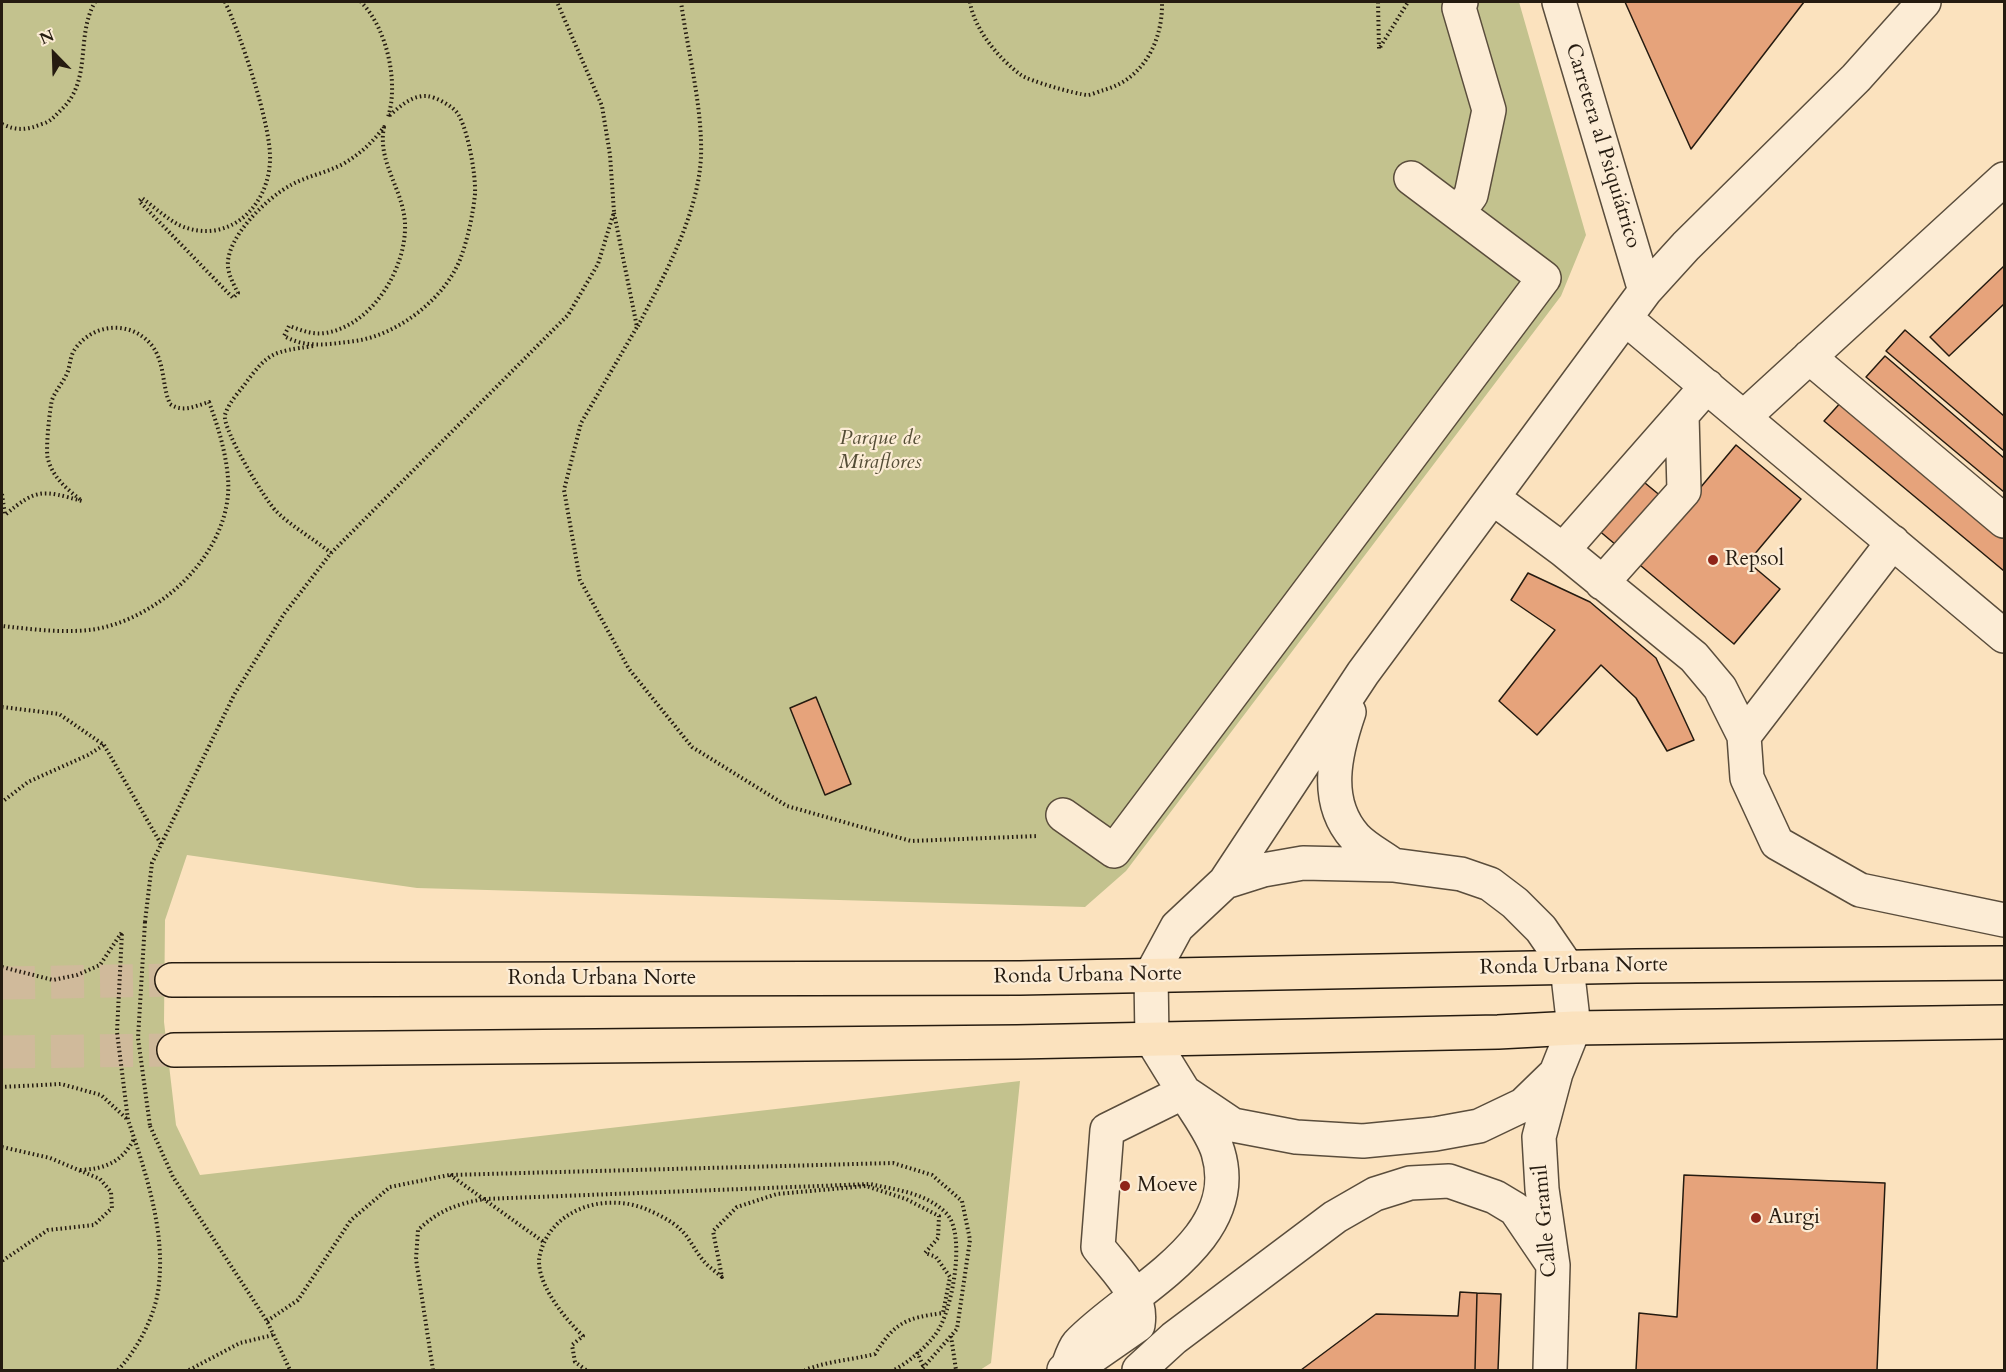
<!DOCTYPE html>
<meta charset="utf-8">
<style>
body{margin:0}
#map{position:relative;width:2006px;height:1372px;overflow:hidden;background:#fbe2be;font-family:Cardo,serif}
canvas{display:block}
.frame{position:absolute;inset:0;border:3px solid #251b10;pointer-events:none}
.north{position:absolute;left:24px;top:24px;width:60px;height:60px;-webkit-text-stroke:4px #fcecd5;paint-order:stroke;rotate:337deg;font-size:16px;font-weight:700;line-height:24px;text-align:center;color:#251b10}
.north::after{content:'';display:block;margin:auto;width:21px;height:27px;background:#251b10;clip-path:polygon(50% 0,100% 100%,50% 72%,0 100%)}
</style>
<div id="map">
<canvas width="2006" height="1372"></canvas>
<div class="frame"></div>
<div class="north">N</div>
</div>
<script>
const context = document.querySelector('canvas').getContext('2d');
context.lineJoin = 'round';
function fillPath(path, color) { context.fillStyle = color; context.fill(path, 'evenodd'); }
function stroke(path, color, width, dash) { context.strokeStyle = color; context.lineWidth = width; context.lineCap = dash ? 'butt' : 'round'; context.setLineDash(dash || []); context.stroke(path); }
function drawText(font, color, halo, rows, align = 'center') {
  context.font = font + ' Cardo,serif'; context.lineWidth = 4.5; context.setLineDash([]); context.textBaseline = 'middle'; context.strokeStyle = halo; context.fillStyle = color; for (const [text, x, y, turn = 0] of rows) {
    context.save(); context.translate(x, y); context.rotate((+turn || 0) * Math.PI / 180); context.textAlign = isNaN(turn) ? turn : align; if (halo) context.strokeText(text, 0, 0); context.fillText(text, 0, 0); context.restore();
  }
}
const green = new Path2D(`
 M 2,2 L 1519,2 L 1586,235 L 1561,296 L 1126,871 L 1085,907 L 417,888 L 187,855 L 165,920 L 164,1022 L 176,1125 L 200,1175 L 1020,1081 L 991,1363 L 980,1370 L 2,1370 Z`);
const building = new Path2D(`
 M 1625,2 L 1804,2 L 1691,149 Z
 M 2004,266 L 2004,304 L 1949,356 L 1930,337 Z
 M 1905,330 L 2004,416 L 2004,451 L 1886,351 Z
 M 1885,356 L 2004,458 L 2004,492 L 1866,377 Z
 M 1843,400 L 2004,537 L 2004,571 L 1824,421 Z
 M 1736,445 L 1801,499 L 1748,562 L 1780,589 L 1734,644 L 1597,529 L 1639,478 L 1680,512 Z
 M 1528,573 L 1590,602 L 1656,658 L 1694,740 L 1667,751 L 1636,698 L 1601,665 L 1537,735 L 1499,701 L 1555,630 L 1511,600 Z
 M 816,697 L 851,784 L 825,795 L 790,708 Z
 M 1684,1175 L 1885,1183 L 1877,1370 L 1636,1370 L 1639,1313 L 1677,1317 Z
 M 1460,1292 L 1477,1293 L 1475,1370 L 1301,1370 L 1376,1314 L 1458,1316 Z
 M 1477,1293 L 1501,1294 L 1498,1370 L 1475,1370 Z`);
const majorTunnel = new Path2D(`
 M 2,983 L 172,980
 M 2,1052 L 174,1050`);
const path = new Path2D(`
 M 225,2 C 240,33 272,127 270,161 C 268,209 226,246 179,225 C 166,218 154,207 142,198 L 139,201 L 233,298 L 238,293 C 234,285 229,276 228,267 C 225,238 268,197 291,185 C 307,176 326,173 343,164 C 360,154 372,143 384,127 C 377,162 403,189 405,223 C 407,268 372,326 325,333 C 312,335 301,330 289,326 L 284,336 C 307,349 330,344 355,341 C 398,335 446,298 461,257 C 468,238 473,214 475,194 C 476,175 468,130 458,114 C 453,106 436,97 427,96 C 411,95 398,108 388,117 C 399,83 387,28 361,2
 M 970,2 C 974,29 999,59 1021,75 C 1029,81 1076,94 1087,95 C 1092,95 1099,91 1104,90 C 1144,79 1163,40 1162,2
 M 1378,2 L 1379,49 L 1408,2
 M 2,124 C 16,131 27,130 42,124 C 50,122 55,116 61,110 C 93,80 75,37 95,2
 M 614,213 L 637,327 L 581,423 L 564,490 L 580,580 L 629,669 L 692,747 L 787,806 L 911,841 L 1038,836
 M 638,326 C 666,272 704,205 701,142 C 700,98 687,46 681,2
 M 313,346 C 274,352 269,351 245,384 C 238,393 228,404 225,415 C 222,429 265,500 276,511 C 292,527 314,539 331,553
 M 2,494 L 5,515 C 37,488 42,490 82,501 C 67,489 53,478 48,459 C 45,452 50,407 52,400 C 56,389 64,382 68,371 C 70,365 70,356 75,349 C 94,322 133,320 153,347 C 165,364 162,386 170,404 C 183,413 195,406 209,402 C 218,426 226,453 228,478 C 234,551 158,622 89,630 C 60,633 30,629 2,626
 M 2,707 L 59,714 L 104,745 L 88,755 L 28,782 L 2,802
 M 104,745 L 161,844
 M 145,922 L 152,863 L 234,695 L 284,614 L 331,553 L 568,315 L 598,264 L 614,212 L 610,155 L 602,106 L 557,2
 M 2,967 L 53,980 L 77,975 L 100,965 L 122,932 L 117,1032 L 128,1120 L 101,1095 L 61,1084 L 2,1087
 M 150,1126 L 173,1177 L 267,1321 L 290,1370
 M 2,1147 L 50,1158 L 100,1179 L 111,1192 L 112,1208 L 94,1225 L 48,1230 L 2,1261
 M 80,1170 C 105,1169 122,1162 134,1139
 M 450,1175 L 545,1243
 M 267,1321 L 298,1300 L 351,1220 L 390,1187 L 449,1175 L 893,1163 L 932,1175 L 962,1201 L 970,1240 L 957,1329 L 921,1370
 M 951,1336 L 956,1370
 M 917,1352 L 924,1368
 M 118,1370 C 138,1349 157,1313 159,1283 C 165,1229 145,1170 128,1120
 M 189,1370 L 240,1343 L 273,1335
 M 433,1370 L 416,1259 L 418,1230 C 438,1211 456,1204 484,1199 L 870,1184 C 897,1190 926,1193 946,1213 C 967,1233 952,1314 935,1335 C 924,1349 909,1362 894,1370
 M 586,1370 L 575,1362 L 572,1345 L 583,1336 C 565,1319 533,1280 540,1254 C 552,1207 608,1192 648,1210 C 658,1214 673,1222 680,1229 C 689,1237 694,1249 702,1259 C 707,1266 715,1271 722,1277 L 713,1231 L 737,1207 L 777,1194 L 866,1186 L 906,1199 L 939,1216 L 938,1238 L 925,1253 L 936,1257 L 950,1277 L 943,1313 C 906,1318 895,1322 875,1354 C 851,1360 828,1361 805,1370`);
const minor = new Path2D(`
 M 1559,2 L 1645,291
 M 1458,213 L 1471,195 L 1489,110 L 1459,8 L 1461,2
 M 1626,319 L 2004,636
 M 1809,357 L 2004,521
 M 1744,417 L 2004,179
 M 1493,498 L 1563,550 L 1694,657 L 1720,688 L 1744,736
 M 1893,542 L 1744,736 L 1747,778 L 1777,843 L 1860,890 L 2004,920
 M 1563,550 L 1707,386
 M 1602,583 L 1684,491 L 1682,415
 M 1349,712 C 1335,753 1323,801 1355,837 C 1365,848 1381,856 1393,865
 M 1063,815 L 1114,851 L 1544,278 L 1411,178
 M 1225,882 L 1263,870 L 1303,863 L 1393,865 L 1461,874 L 1490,884 L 1515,903 L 1541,929 L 1567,967 L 1574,1028 L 1556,1073 L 1523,1105 L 1479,1126 L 1435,1134 L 1363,1141 L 1296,1137 L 1233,1125 L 1184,1092 L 1152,1040 L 1151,975 L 1177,927 L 1225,882 L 1363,673 L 1645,291 L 1686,246 L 1856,78 L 1924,2
 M 1064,1370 L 1067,1369 L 1092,1357 L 1138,1325 C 1143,1293 1116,1271 1098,1247 L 1107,1130 L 1184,1092 C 1195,1111 1212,1132 1218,1152 C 1245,1242 1128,1291 1078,1344 C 1073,1350 1070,1361 1067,1369 L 1067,1370
 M 1139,1370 L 1174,1338 L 1335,1217 L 1375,1194 L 1410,1183 L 1449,1181 L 1495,1197 L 1515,1209 L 1553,1265
 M 1550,1370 L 1553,1265 L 1542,1189 L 1539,1137 L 1556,1073`);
const major = new Path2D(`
 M 172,980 L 1020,978 L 1636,966 L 2004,963
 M 174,1050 L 1017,1042 L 1498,1032 L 1574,1028 L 2004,1022`);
const pathBridge = new Path2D(`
 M 145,922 L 138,1038 L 150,1126`);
const markers = [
 [1713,560,6,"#8f2418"],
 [1125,1186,6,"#8f2418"],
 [1756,1218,6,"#8f2418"]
];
const streetNames = [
 ["Carretera al Psiquiátrico",1602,146,73],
 ["Ronda Urbana Norte",1574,967,-1],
 ["Ronda Urbana Norte",1088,976,-1],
 ["Ronda Urbana Norte",602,979],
 ["Calle Gramil",1546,1221,-95]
];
const parkNames = [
 ["Parque de",880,439],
 ["Miraflores",880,463]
];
const poiNames = [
 ["Repsol",1725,560],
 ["Moeve",1137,1186],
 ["Aurgi",1768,1218]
];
fillPath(green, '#c3c28e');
fillPath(building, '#e6a37b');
stroke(building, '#251b10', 1.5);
stroke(majorTunnel, '#d0ba9b', 33, [33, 16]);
stroke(minor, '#5a4d3c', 36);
stroke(major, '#251b10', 36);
stroke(path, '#251b10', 4, [1.5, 3]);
stroke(minor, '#fcecd5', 33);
stroke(major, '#fbe2be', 33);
stroke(pathBridge, '#251b10', 4, [1.5, 3]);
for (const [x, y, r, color] of markers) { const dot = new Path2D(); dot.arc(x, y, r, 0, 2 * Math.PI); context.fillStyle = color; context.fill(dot); stroke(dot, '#fcecd5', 2); }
drawText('21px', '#251b10', '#fcecd5', streetNames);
drawText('italic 21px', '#544d36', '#fcecd5', parkNames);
drawText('21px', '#251b10', '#fcecd5', poiNames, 'left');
</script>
